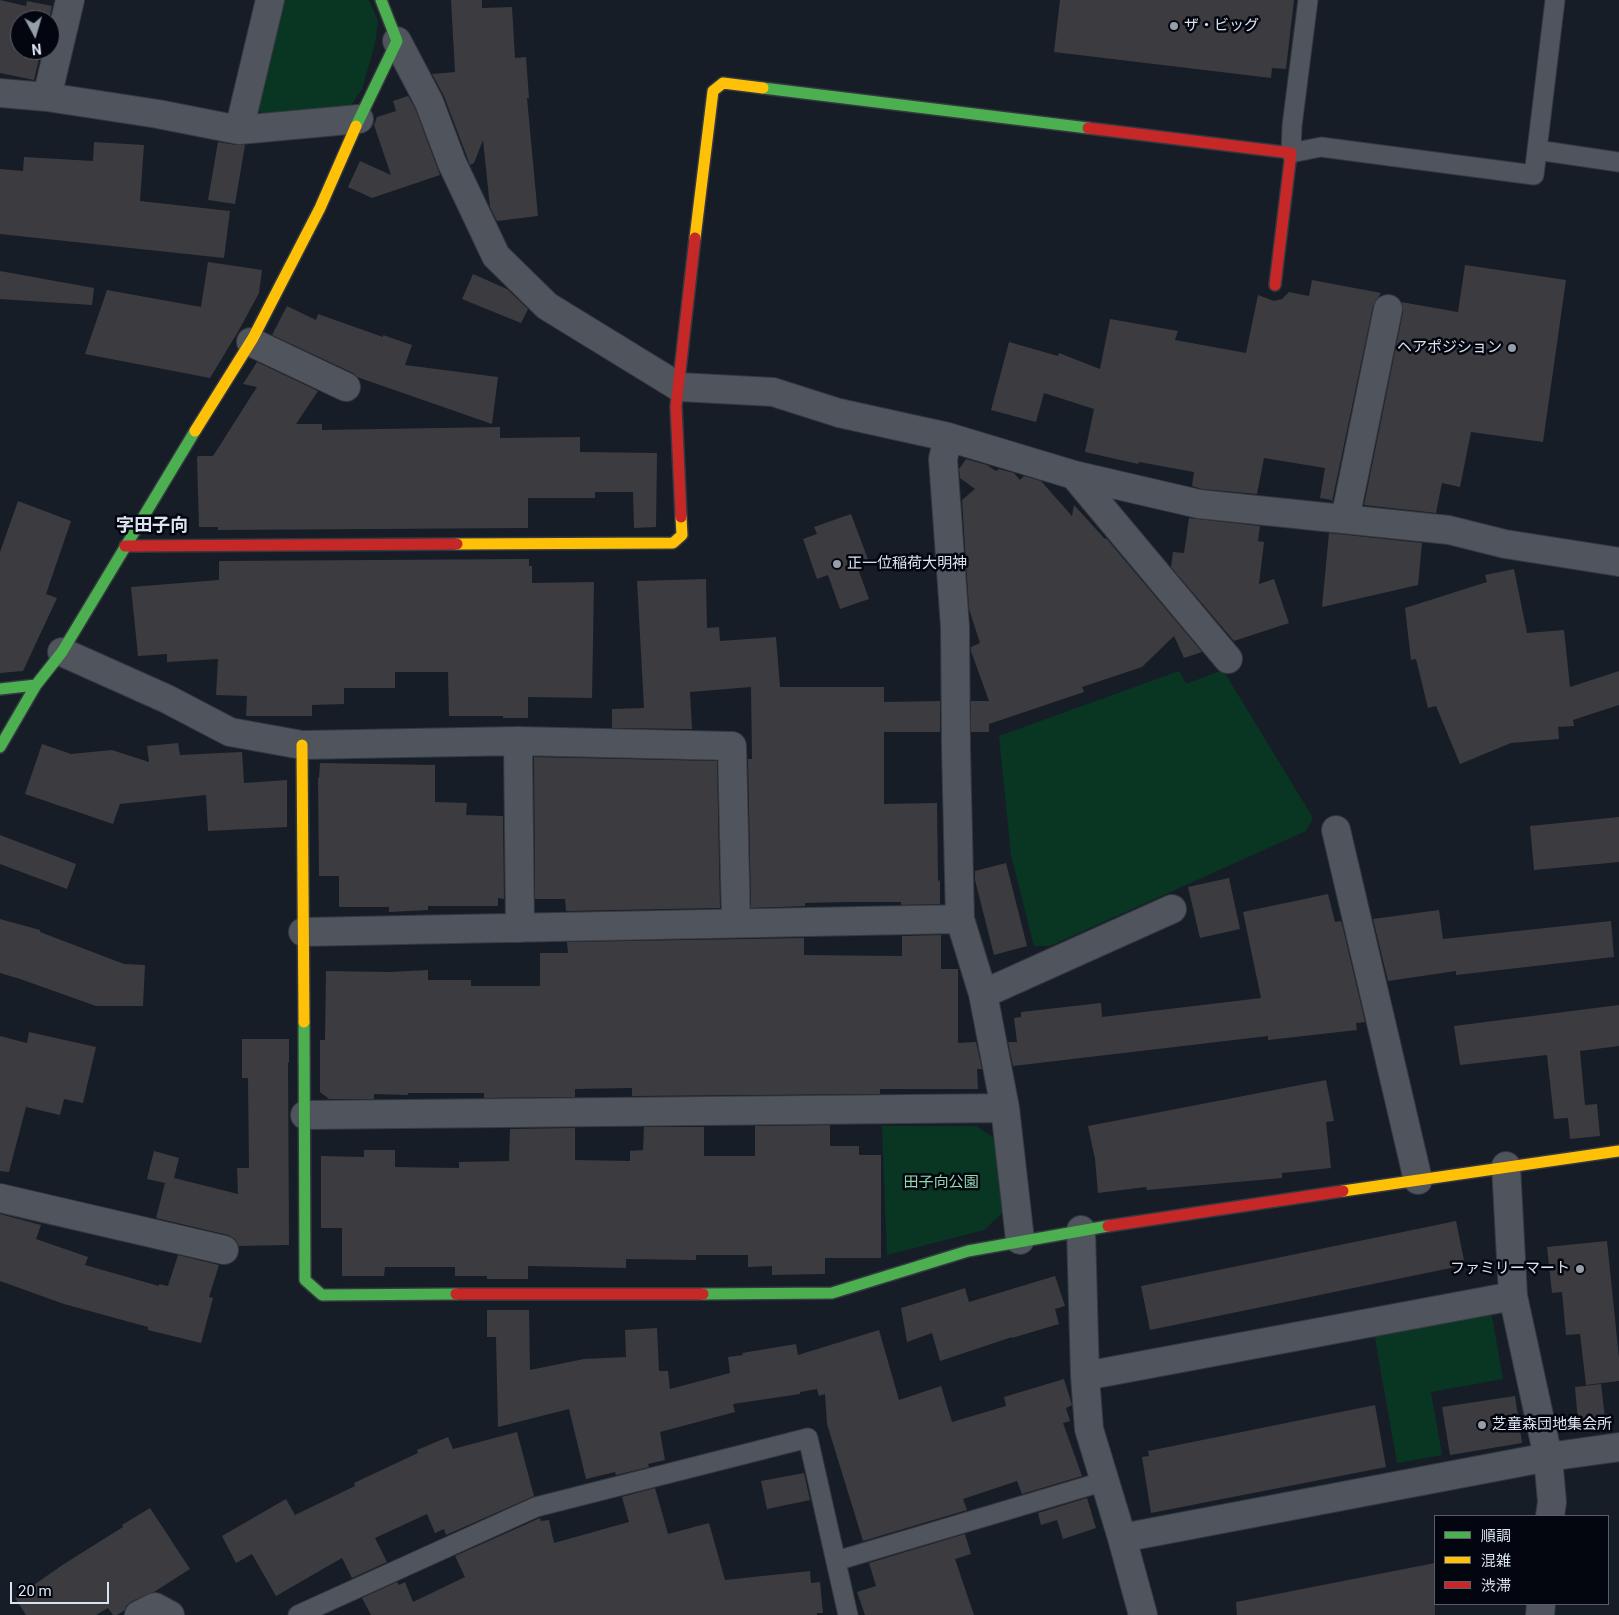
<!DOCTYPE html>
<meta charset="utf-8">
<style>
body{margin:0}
#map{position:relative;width:1619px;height:1615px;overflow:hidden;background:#171d27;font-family:Roboto,"Noto Sans JP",sans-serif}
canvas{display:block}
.legend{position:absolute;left:1434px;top:1515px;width:175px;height:90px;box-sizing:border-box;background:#03060e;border:1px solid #595e68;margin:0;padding:6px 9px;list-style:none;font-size:15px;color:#dbe3f0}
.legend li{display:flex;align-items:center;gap:10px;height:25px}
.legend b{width:25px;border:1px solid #595e68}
.north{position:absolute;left:10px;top:10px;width:50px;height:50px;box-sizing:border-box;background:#03060e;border:1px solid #595e68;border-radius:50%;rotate:174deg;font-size:14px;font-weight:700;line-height:20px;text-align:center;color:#dbe3f0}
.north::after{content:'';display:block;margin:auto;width:18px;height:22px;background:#969eaa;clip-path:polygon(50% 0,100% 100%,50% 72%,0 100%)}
.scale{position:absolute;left:10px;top:1582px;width:99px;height:22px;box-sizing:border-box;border:2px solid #dbe3f0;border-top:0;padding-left:6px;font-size:15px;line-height:18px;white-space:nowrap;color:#dbe3f0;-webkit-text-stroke:4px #03060e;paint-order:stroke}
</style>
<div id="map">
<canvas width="1619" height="1615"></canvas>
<ul class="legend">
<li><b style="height:6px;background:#4caf50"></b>順調</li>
<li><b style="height:6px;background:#ffc107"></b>混雑</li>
<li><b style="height:6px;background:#c62828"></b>渋滞</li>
</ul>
<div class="north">N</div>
<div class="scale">20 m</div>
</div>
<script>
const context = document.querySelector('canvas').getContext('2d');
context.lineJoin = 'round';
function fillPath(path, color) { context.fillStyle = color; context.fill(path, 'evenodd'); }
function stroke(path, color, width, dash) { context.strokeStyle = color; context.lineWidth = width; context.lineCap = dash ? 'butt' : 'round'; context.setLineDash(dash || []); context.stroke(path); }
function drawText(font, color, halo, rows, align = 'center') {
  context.font = font + ' Roboto,"Noto Sans JP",sans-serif'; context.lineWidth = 5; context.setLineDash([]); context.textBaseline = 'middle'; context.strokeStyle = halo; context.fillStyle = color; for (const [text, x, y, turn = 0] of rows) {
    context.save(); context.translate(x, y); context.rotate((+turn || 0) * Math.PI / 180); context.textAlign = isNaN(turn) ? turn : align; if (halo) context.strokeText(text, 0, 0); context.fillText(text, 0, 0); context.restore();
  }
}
const green = new Path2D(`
 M 280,0 L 369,0 L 378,21 L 375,44 L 362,89 L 347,111 L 271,118 L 254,108 Z
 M 1223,670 L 1313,818 L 1306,831 L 1050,946 L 1034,946 L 1011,855 L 999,736 L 1179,671 L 1186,684 Z
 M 882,1126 L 976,1126 L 994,1138 L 1002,1213 L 984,1230 L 887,1255 Z
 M 1491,1311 L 1503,1379 L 1431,1392 L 1442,1455 L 1397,1463 L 1374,1333 Z`);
const building = new Path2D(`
 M 0,0 L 26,6 L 27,1 L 52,6 L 49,20 L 20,20 L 20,50 L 41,50 L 34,80 L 0,73 Z
 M 451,0 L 482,0 L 482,8 L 512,7 L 515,58 L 526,57 L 529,98 L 527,98 L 538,216 L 497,221 L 490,207 L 483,140 L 474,163 L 470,165 L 444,96 L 432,74 L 455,72 Z
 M 1060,0 L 1294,0 L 1286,69 L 1272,68 L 1271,78 L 1054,52 Z
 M 408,96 L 415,108 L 440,175 L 372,198 L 348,187 L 360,161 L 391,175 L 374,125 L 377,117 L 396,111 L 393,101 Z
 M 94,142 L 144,145 L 140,201 L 230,211 L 224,258 L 0,234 L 0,169 L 23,171 L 24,157 L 93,161 Z
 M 218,142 L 236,145 L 245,145 L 235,204 L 208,200 Z
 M 208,262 L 262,270 L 259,293 L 239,330 L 210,378 L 85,354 L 107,290 L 201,307 Z
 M 1465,265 L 1566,280 L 1543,442 L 1471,432 L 1460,487 L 1442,483 L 1436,513 L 1364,505 L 1403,312 L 1401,302 L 1458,312 Z
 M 0,271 L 94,288 L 92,305 L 0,299 Z
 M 473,274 L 507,289 L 528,309 L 521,323 L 462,299 Z
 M 1312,280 L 1381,293 L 1373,306 L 1332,502 L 1331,500 L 1320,498 L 1325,468 L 1264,458 L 1257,494 L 1202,489 L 1192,486 L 1194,472 L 1139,462 L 1138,464 L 1085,452 L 1094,409 L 1044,393 L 1036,422 L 991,410 L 1009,342 L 1058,356 L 1059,353 L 1100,369 L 1110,319 L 1178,331 L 1175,340 L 1246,353 L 1258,295 L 1274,301 L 1282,299 L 1289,292 L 1309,296 Z
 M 287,306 L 316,320 L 318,314 L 383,337 L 383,335 L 412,345 L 405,365 L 498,377 L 492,424 L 357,377 L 353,373 L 272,335 Z
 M 257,362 L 318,391 L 296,424 L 322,424 L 322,430 L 500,427 L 500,438 L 580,437 L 580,452 L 657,453 L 656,527 L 634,528 L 633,492 L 595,492 L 595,498 L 528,498 L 528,528 L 218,530 L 218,527 L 199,527 L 197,458 L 198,456 L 213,456 L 257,387 L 243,384 Z
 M 966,459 L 987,465 L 996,471 L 999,469 L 1014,473 L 1020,480 L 1024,476 L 1041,481 L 1072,516 L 1074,505 L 1105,539 L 1106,538 L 1202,652 L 1184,658 L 1174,636 L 1142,667 L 1082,687 L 1084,692 L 989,724 L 989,732 L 971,732 L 971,701 L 989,701 L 971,651 L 971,647 L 980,643 L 969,609 L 962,500 L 975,489 L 960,478 L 959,469 Z
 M 18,501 L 71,521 L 46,594 L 57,598 L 23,671 L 0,673 L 0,552 Z
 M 851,514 L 869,562 L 857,566 L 869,599 L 840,609 L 828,575 L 817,579 L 803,539 L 817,534 L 814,527 Z
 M 1189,518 L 1260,526 L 1258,541 L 1264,542 L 1259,584 L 1274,579 L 1289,623 L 1234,641 L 1171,567 L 1173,552 L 1184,553 Z
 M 1329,533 L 1422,543 L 1418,585 L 1322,607 Z
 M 529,559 L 529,566 L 532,566 L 532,583 L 594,582 L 592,698 L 528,697 L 528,718 L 503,718 L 503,716 L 449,716 L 448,672 L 395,672 L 395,688 L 344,688 L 344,704 L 312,705 L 312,716 L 246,716 L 247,696 L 216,695 L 218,659 L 167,662 L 167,654 L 138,656 L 131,587 L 219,580 L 219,561 Z
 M 1514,569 L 1527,633 L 1564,630 L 1570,687 L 1619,671 L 1619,705 L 1573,720 L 1574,726 L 1558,727 L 1559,739 L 1511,743 L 1460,764 L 1436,706 L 1428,708 L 1416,659 L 1411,660 L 1405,608 L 1487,582 L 1485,575 Z
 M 706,579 L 707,628 L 719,627 L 720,641 L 776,637 L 780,687 L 884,687 L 884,702 L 940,701 L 940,732 L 884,732 L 884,804 L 937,803 L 938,881 L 940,880 L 940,904 L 901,905 L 901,902 L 845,902 L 805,903 L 805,906 L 751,908 L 748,759 L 752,759 L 751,687 L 690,692 L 692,729 L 612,728 L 612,709 L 644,708 L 637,581 Z
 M 178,743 L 180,755 L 242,752 L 244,783 L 287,780 L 287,827 L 208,831 L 206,795 L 120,804 L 113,824 L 25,794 L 42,744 L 71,754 L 112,750 L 149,762 L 147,746 Z
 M 534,757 L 717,761 L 720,908 L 566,911 L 565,899 L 535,899 Z
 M 320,763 L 435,765 L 435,802 L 467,803 L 466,815 L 503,816 L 504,899 L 498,898 L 498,906 L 428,906 L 428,910 L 389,912 L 389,907 L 339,907 L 339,876 L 319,876 L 318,778 L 319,778 Z
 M 1619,817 L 1619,862 L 1534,870 L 1530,826 Z
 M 0,835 L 76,864 L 67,889 L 0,864 Z
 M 1006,863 L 1027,946 L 994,955 L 975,880 L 975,871 Z
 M 1229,878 L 1240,929 L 1200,938 L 1188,887 Z
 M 1328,894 L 1335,922 L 1341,921 L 1342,924 L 1365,1022 L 1356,1023 L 1357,1030 L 1268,1040 L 1268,1036 L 1013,1066 L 1008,1042 L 1017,1042 L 1014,1018 L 1021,1017 L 1021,1012 L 1101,1003 L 1102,1017 L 1261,998 L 1243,912 Z
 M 1439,910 L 1443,939 L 1611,921 L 1614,957 L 1456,975 L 1456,971 L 1388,981 L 1373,919 Z
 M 0,919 L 40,930 L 40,932 L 124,964 L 145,965 L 143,1006 L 96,1006 L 20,979 L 0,973 Z
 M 941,935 L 941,969 L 958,969 L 958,1043 L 976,1042 L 982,1069 L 977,1069 L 978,1089 L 880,1089 L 880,1094 L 632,1096 L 632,1088 L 575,1089 L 575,1097 L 484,1098 L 484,1093 L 408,1093 L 408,1095 L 374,1094 L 374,1099 L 329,1099 L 320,1092 L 320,1040 L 325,1040 L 326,971 L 390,972 L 428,970 L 428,980 L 471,980 L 471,986 L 540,986 L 540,953 L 568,953 L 567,942 L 804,938 L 804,955 L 902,956 L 902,936 Z
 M 1619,1005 L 1619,1046 L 1580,1051 L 1585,1105 L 1597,1104 L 1600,1136 L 1570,1139 L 1568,1118 L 1554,1119 L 1547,1055 L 1460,1065 L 1454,1026 Z
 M 29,1032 L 96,1047 L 83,1103 L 64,1099 L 60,1115 L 26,1107 L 9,1172 L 0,1171 L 0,1036 L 27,1043 Z
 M 242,1039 L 289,1039 L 289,1063 L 288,1062 L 289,1245 L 239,1246 L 235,1239 L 228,1235 L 156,1218 L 165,1183 L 147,1179 L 154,1151 L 179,1158 L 174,1178 L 238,1194 L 237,1168 L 249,1168 L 248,1078 L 242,1078 Z
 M 1326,1080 L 1334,1121 L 1326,1122 L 1331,1168 L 1282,1173 L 1282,1178 L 1147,1190 L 1146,1187 L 1098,1193 L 1095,1159 L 1088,1126 Z
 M 830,1125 L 830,1146 L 859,1146 L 859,1155 L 881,1155 L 881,1258 L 825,1258 L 825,1274 L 772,1275 L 772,1266 L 748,1267 L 748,1255 L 696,1255 L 696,1260 L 626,1259 L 626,1268 L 528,1266 L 528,1279 L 487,1279 L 487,1276 L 455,1276 L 455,1267 L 385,1267 L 384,1276 L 342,1276 L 342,1228 L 321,1228 L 321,1156 L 364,1157 L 364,1150 L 395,1150 L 395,1167 L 459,1168 L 459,1162 L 509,1161 L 510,1129 L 575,1128 L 575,1160 L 630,1161 L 630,1151 L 643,1150 L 644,1127 L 704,1127 L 704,1156 L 755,1156 L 755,1126 Z
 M 0,1214 L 41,1225 L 36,1239 L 88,1257 L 85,1265 L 159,1286 L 159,1284 L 168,1286 L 178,1255 L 219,1265 L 209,1297 L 213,1298 L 201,1343 L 148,1330 L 148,1327 L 64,1304 L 0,1281 Z
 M 1456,1221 L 1465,1265 L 1150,1330 L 1141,1286 Z
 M 1607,1241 L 1619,1358 L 1619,1381 L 1586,1385 L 1580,1334 L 1566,1335 L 1562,1292 L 1552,1293 L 1547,1247 Z
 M 1055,1276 L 1065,1306 L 1055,1309 L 1059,1324 L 1012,1338 L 1012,1337 L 940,1361 L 932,1333 L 907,1342 L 901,1308 L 965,1288 L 969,1302 Z
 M 487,1310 L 529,1310 L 530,1370 L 584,1359 L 626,1357 L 625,1330 L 657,1328 L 659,1371 L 668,1371 L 670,1389 L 730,1373 L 728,1357 L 743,1355 L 742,1353 L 796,1344 L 798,1355 L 879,1330 L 899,1400 L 941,1386 L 952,1422 L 1006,1406 L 1004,1397 L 1064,1379 L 1072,1405 L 1066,1408 L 1070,1421 L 1063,1423 L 1082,1476 L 1022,1494 L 1017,1481 L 963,1499 L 967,1510 L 863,1541 L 827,1424 L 825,1394 L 819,1396 L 817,1389 L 800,1392 L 800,1394 L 733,1404 L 735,1412 L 660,1432 L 665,1460 L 648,1464 L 649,1467 L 616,1475 L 615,1472 L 586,1479 L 569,1409 L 498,1427 L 496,1337 L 487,1337 Z
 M 1601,1384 L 1605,1418 L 1578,1421 L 1575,1387 Z
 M 1515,1396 L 1522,1443 L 1450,1455 L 1442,1407 Z
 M 1375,1405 L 1386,1467 L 1151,1513 L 1142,1457 L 1149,1456 L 1148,1451 Z
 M 517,1432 L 534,1496 L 446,1535 L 444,1529 L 435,1533 L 427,1514 L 375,1538 L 387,1562 L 352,1578 L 342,1558 L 276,1596 L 252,1554 L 236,1563 L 222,1536 L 286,1499 L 295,1515 L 355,1486 L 354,1483 L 418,1453 L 417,1450 L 448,1437 L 453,1449 Z
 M 804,1473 L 810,1500 L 767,1509 L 761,1481 Z
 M 655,1488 L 668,1534 L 709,1523 L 725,1580 L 810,1571 L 811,1583 L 820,1582 L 823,1613 L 817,1613 L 817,1615 L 371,1615 L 362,1598 L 397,1582 L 399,1585 L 405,1582 L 413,1602 L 465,1577 L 455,1556 L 540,1518 L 541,1521 L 549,1520 L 554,1543 L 629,1522 L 622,1497 Z
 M 1087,1498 L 1096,1528 L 1063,1539 L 1057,1520 L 1041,1525 L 1038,1513 Z
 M 150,1508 L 190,1569 L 154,1592 L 132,1601 L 126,1606 L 125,1610 L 117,1615 L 113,1615 L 108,1608 L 96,1615 L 26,1615 L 15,1598 L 64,1564 L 123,1527 L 122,1525 Z
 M 965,1534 L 971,1554 L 955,1559 L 974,1615 L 865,1615 L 857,1592 L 876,1586 L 869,1563 Z
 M 1435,1563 L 1435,1615 L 1237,1615 L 1236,1602 Z`);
const lane = new Path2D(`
 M 1308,0 L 1292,126 L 1291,153 L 1321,147 L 1534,175 L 1555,0
 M 1537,150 L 1619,162
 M 836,1561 L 1105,1481
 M 298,1615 L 536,1507 L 808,1438 L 848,1615`);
const street = new Path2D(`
 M 397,41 L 429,102 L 452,163 L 496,256 L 547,306 L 679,387 L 773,392 L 839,413 L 948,437 L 1074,475 L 1199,504 L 1449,530 L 1505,544 L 1619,562
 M 0,93 L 47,97 L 158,114 L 239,130 L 359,119
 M 47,97 L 70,0
 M 239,130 L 270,0
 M 251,342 L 346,387
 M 948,437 L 943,459 L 955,627 L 956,749 L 960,919 L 983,994 L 1005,1108 L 1020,1240
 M 1074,475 L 1228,659
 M 1345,519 L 1388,309
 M 62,652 L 167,699 L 230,732 L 302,745 L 518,741 L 732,746 L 736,923
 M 518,741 L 520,928
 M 1336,830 L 1418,1180
 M 303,932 L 960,919
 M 983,994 L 1172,909
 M 305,1115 L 1005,1108
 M 1506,1166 L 1513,1296 L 1548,1457 L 1552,1502 L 1550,1516
 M 0,1198 L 224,1250
 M 1081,1230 L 1085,1376 L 1089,1429 L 1122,1538 L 1143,1615
 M 1085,1376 L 1513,1296
 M 1122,1538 L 1548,1457 L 1619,1447
 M 139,1615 L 155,1607 L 170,1615
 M 1540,1615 L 1541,1604`);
const fast = new Path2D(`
 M 763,88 L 1088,128
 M 356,126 L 397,41 L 381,0
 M 0,689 L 36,685
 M 0,747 L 36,685 L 62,652 L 195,431
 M 304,1022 L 305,1280 L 322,1295 L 456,1294
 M 703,1294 L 832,1293 L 968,1251 L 1108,1226`);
const slow = new Path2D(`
 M 695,238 L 713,91 L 723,83 L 763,88
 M 195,431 L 253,338 L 320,208 L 356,126
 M 457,544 L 673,543 L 682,535 L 681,517
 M 302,745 L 304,1022
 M 1343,1191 L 1619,1151`);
const jam = new Path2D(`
 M 1088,128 L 1291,153 L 1275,285
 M 681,517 L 676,406 L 695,238
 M 125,546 L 457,544
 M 1108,1226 L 1343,1191
 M 456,1294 L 703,1294`);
const markers = [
 [1174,26,5,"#969eaa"],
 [1512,348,5,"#969eaa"],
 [837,564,5,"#969eaa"],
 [1580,1269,5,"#969eaa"],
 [1482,1425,5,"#969eaa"]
];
const poiNames = [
 ["ザ・ビッグ",1184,26],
 ["ヘアポジション",1502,348,"right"],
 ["正一位稲荷大明神",847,564],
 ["ファミリーマート",1570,1269,"right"],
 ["芝童森団地集会所",1492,1425]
];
const parkNames = [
 ["田子向公園",941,1183]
];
const quarterNames = [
 ["字田子向",152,526]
];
fillPath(green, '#093622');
fillPath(building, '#3c3b40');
stroke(lane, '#343840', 21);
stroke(street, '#343840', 30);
stroke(fast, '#343840', 14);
stroke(slow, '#343840', 14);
stroke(jam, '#343840', 14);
stroke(lane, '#4f545d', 19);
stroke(street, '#4f545d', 28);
stroke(fast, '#4caf50', 11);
stroke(slow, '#ffc107', 11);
stroke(jam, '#c62828', 11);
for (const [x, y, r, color] of markers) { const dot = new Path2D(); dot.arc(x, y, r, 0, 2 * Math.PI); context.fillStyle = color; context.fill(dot); stroke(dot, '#03060e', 2); }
drawText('15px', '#dbe3f0', '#03060e', poiNames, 'left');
drawText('15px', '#90dbad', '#03060e', parkNames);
drawText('bold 18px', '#dbe3f0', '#03060e', quarterNames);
</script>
